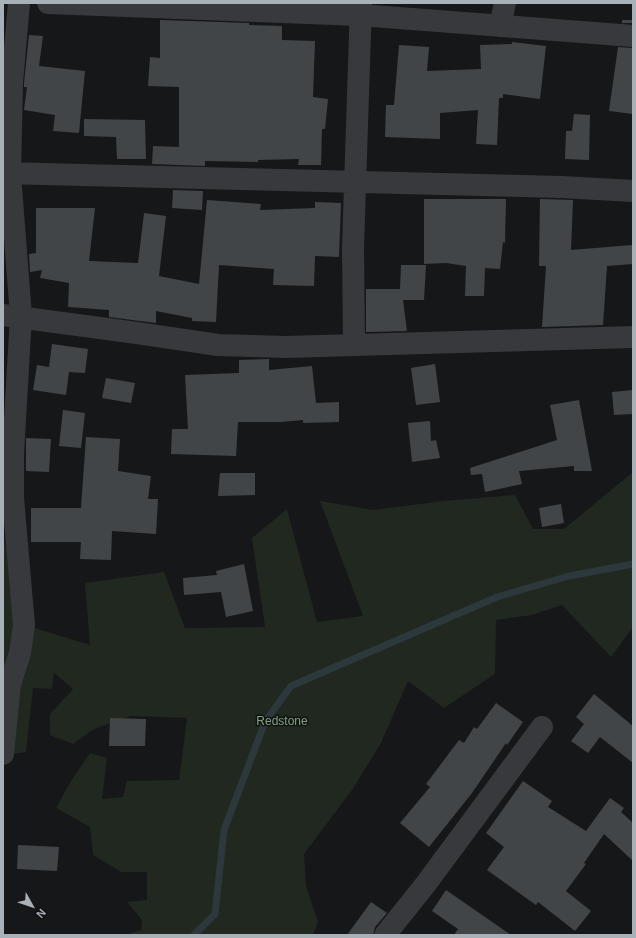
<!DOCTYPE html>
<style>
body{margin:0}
#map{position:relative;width:636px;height:938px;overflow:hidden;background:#161718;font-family:Arial,sans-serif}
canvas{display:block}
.frame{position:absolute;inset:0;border:4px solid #a8b0b8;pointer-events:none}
.north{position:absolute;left:12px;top:886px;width:40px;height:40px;-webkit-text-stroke:3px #111213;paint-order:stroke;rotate:130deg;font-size:11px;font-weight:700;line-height:16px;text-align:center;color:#a8b0b8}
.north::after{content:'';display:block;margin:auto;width:14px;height:18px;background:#a8b0b8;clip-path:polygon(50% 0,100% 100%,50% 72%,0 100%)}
</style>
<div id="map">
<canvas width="636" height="938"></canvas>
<div class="frame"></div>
<div class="north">N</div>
</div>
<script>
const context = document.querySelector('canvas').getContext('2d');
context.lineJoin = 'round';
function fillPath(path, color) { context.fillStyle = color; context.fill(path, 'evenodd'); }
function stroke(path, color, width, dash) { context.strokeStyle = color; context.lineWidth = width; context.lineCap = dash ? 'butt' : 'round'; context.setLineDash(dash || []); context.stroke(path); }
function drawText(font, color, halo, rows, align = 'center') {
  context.font = font + ' Arial,sans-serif'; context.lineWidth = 3; context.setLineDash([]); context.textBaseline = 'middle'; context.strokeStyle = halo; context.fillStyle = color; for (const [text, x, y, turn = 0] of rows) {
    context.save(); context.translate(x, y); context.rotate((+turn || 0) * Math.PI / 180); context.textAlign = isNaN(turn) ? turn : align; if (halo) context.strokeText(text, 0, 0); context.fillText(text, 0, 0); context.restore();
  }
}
const green = new Path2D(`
 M 633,472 L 633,627 L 611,657 L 562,605 L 532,615 L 496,620 L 495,674 L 444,708 L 408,681 L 381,743 L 352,790 L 304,854 L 306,886 L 318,922 L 313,935 L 124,935 L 141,930 L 142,920 L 127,902 L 147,900 L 147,872 L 121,872 L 93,855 L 90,827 L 56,808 L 71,781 L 90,753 L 107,758 L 102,799 L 123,797 L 127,781 L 179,780 L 187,718 L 131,716 L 94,729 L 73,744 L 50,735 L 50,714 L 73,689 L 54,673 L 52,689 L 33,688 L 26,752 L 6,755 L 3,680 L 3,535 L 25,625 L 90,645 L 85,583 L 164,572 L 185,628 L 265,627 L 252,538 L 287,509 L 317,622 L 363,616 L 320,501 L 373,510 L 443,501 L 515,495 L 533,529 L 564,529 Z`);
const stream = new Path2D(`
 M 194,935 L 215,914 L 224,830 L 265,722 L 291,686 L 497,597 L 569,576 L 633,564`);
const building = new Path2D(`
 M 160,20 L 249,23 L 249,25 L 282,26 L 282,40 L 315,41 L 313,97 L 328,99 L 325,129 L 322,129 L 321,165 L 298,165 L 299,159 L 258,160 L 258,162 L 205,161 L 205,166 L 152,164 L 153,146 L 179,147 L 179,87 L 148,86 L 150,57 L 160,58 Z
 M 622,20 L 633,20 L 633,23 L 622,23 Z
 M 29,35 L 43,36 L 39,66 L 85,71 L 79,133 L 53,131 L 55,115 L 24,110 L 27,87 L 24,87 L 24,83 Z
 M 512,42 L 546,46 L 540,99 L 503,94 L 503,98 L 499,98 L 497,145 L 476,144 L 478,110 L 440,113 L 440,139 L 385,137 L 386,105 L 394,105 L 399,45 L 429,47 L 427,71 L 481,69 L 480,45 L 512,44 Z
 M 618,47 L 633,48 L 633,114 L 609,111 Z
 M 574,114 L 590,115 L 589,160 L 565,159 L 566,131 L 572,131 Z
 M 84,119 L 145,120 L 146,159 L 117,159 L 116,137 L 84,136 Z
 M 173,190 L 203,191 L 202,210 L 172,208 Z
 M 424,199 L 506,199 L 505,243 L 503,242 L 500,269 L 485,268 L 484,296 L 465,296 L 466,266 L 446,263 L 424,264 Z
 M 540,199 L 573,200 L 571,250 L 632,245 L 633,264 L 607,266 L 603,325 L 542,327 L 546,266 L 539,266 Z
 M 207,200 L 261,204 L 260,210 L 315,208 L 315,202 L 341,203 L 339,257 L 315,256 L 314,286 L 273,285 L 274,269 L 219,265 L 216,322 L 192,321 L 192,318 L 156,311 L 156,323 L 109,317 L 109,310 L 68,307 L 69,283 L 40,278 L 42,270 L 30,272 L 29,254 L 36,253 L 36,208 L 95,208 L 89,261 L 138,263 L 144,213 L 166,216 L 159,276 L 199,284 Z
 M 401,265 L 426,265 L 424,300 L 403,300 L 407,331 L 366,332 L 366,289 L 400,289 Z
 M 52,344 L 88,349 L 85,373 L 69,372 L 66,395 L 33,390 L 37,365 L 49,367 Z
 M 269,359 L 269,370 L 312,366 L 316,403 L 339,402 L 339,422 L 303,423 L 303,420 L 281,422 L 238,422 L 236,456 L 171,454 L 172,429 L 188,429 L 185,375 L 239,373 L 239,360 Z
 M 435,364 L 440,402 L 416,405 L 411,368 Z
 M 106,378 L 135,383 L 131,403 L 102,398 Z
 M 633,390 L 633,414 L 614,415 L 612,392 Z
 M 579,400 L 592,471 L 574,471 L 574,466 L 519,471 L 522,484 L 485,492 L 482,474 L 471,475 L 470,468 L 557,440 L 550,405 Z
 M 63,410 L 85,413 L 81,448 L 59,446 Z
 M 430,421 L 431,441 L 436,440 L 440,458 L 412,462 L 408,423 Z
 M 86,437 L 120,439 L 118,471 L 151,476 L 148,499 L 158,499 L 156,534 L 112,531 L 111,560 L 80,559 L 81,542 L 31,542 L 31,508 L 81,508 Z
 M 26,438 L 51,439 L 49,472 L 26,471 Z
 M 220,473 L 255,473 L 255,495 L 218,496 Z
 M 561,504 L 564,523 L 542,527 L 539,508 Z
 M 244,564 L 253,611 L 226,617 L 221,592 L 184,595 L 183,578 L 217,575 L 216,571 Z
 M 594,694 L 633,726 L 633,763 L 600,737 L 588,753 L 571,741 L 584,724 L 576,717 Z
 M 496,703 L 523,722 L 507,745 L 506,743 L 472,793 L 429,847 L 400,823 L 430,787 L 426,784 L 459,740 L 464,743 L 474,727 L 477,729 Z
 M 110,718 L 146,719 L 145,746 L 109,746 Z
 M 523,781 L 552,801 L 548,807 L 586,831 L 610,798 L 624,808 L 621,812 L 633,823 L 633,861 L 604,834 L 584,863 L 586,864 L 566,891 L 591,911 L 575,931 L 538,902 L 536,905 L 487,870 L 504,847 L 486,833 Z
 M 18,845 L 59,847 L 57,871 L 17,869 Z
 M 446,890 L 511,935 L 454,935 L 458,929 L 432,911 Z
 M 371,902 L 387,913 L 375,927 L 373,935 L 347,935 Z`);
const minor = new Path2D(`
 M 48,3 L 360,15 L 633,36
 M 500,26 L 505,3
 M 3,173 L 561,187 L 633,191
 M 3,315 L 137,333 L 218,345 L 286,347 L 633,337
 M 354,345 L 353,247 L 361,3
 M 3,754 L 10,684 L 20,653 L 24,625 L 13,498 L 13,454 L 21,316 L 10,174 L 12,82 L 19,3
 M 385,935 L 425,885 L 542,727`);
const parkNames = [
 ["Redstone",282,722]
];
fillPath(green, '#202820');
stroke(stream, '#2c383c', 7);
fillPath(building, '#424548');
stroke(minor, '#37393d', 22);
drawText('12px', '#82a37f', '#111213', parkNames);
</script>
